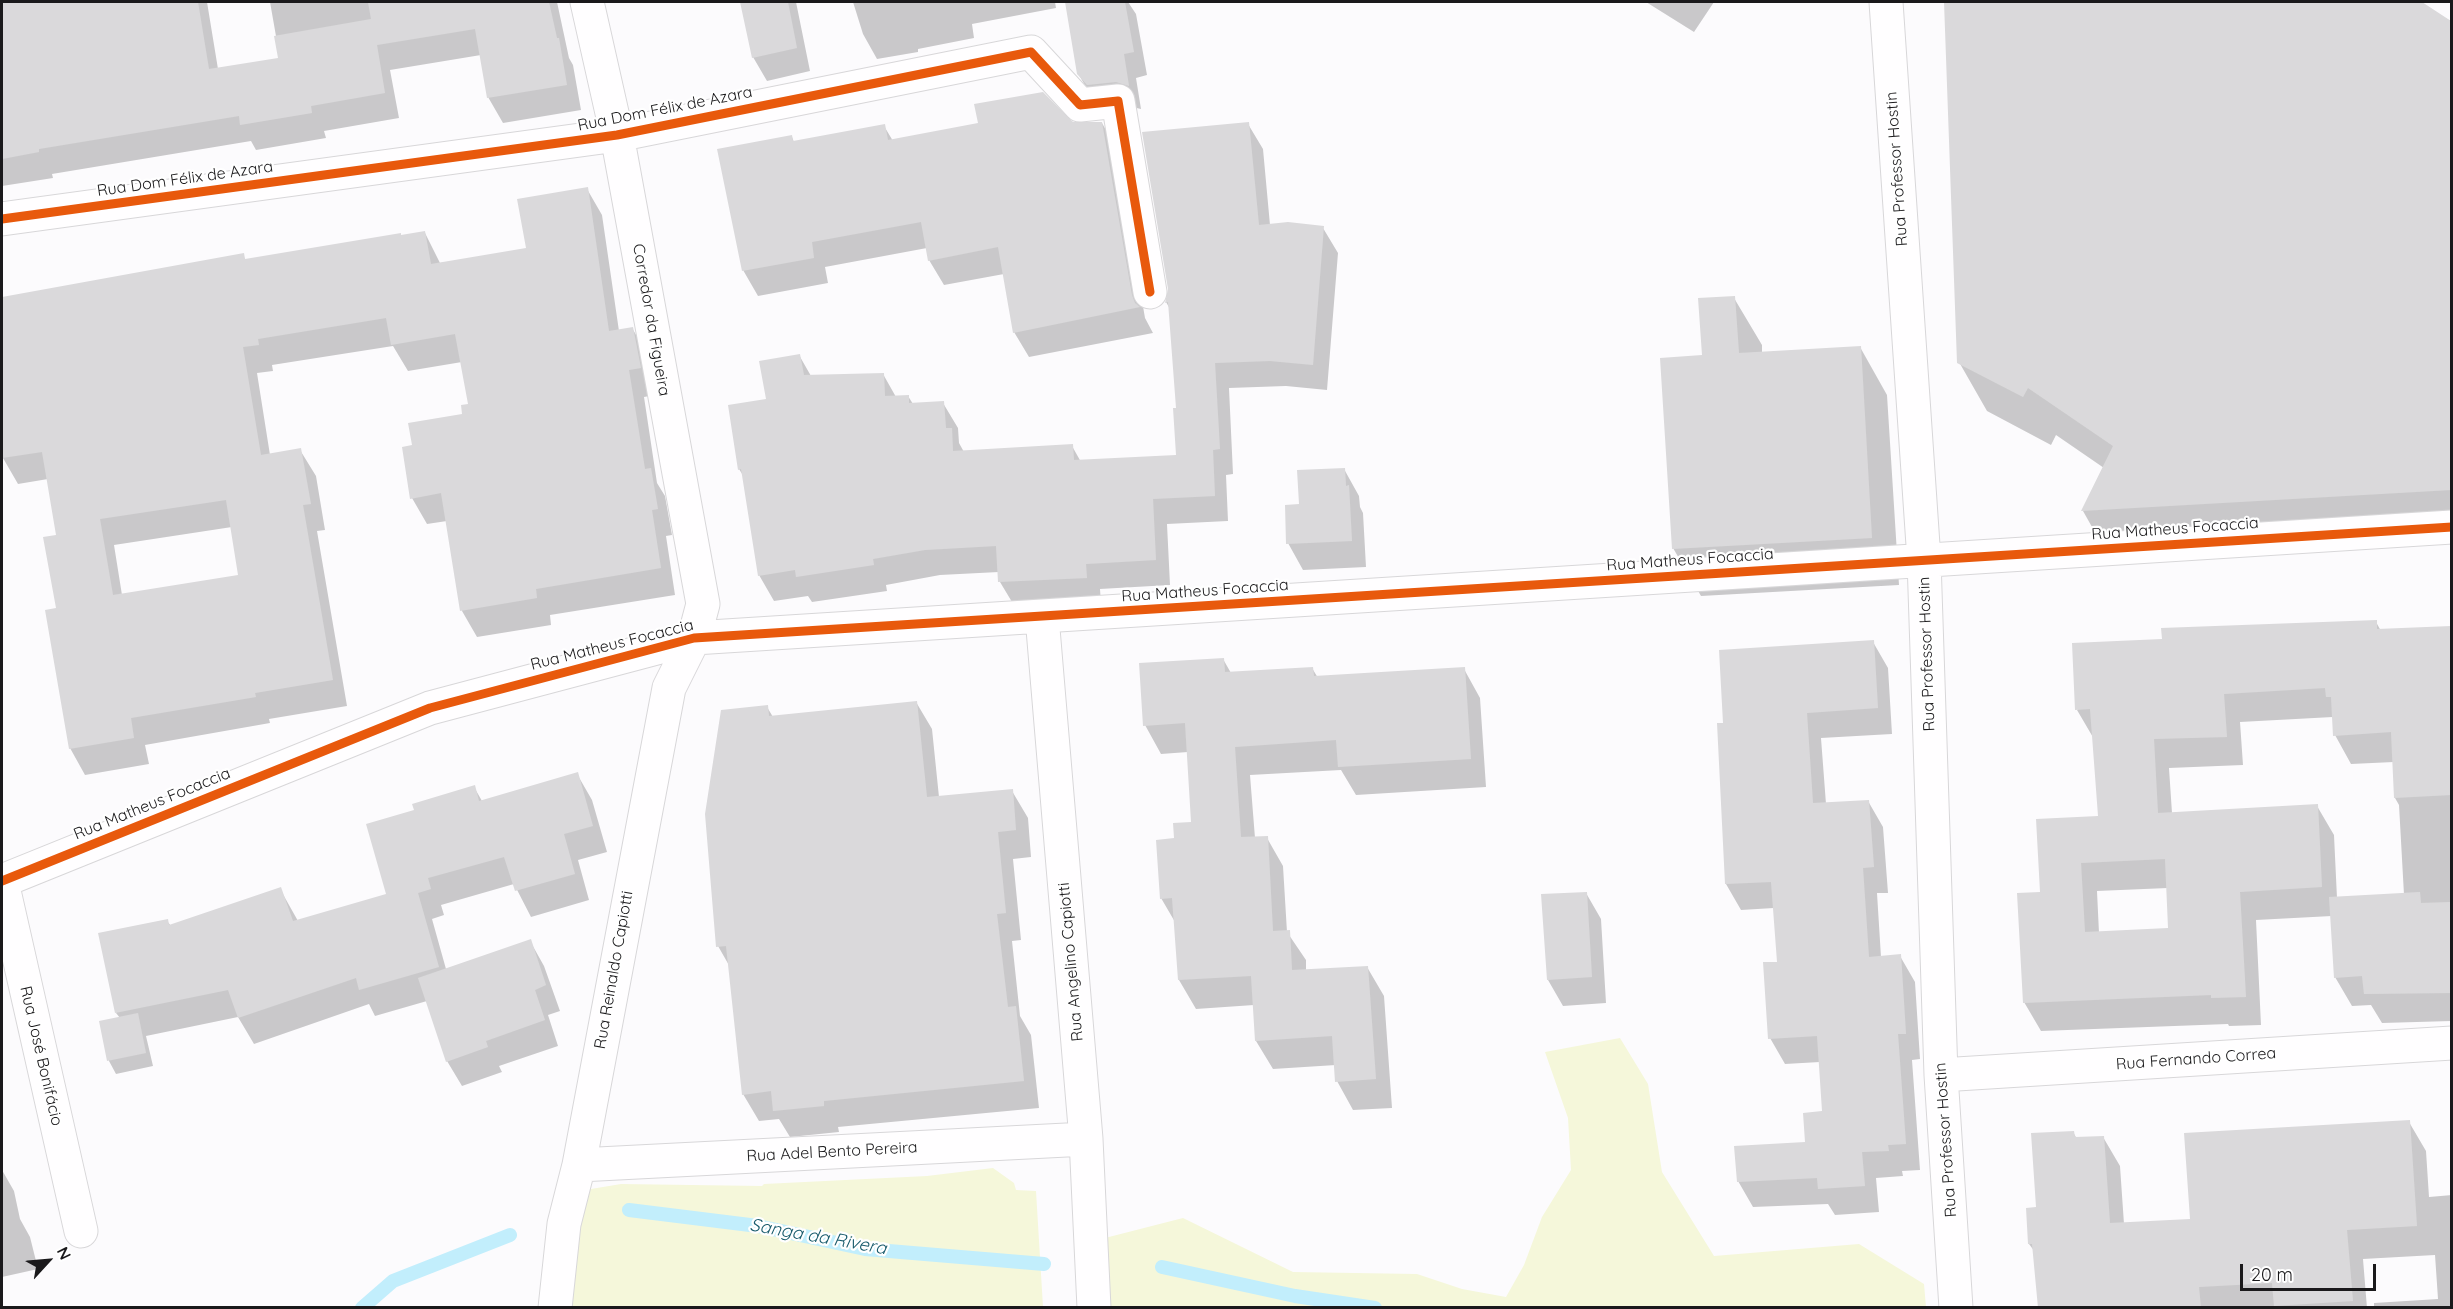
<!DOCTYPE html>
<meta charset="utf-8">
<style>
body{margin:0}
#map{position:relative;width:2453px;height:1309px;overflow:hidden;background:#fcfbfd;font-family:Quicksand,sans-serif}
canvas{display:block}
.frame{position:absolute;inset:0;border:3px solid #1a191b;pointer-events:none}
.north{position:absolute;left:18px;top:1231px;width:60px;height:60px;-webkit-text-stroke:4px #fff;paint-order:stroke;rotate:64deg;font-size:16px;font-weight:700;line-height:24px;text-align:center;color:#1a191b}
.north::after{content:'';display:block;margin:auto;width:21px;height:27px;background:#1a191b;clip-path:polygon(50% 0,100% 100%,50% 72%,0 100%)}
.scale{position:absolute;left:2240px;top:1264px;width:136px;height:27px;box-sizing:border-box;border:3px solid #1a191b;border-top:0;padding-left:8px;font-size:18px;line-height:21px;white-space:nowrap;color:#1a191b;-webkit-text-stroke:4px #fff;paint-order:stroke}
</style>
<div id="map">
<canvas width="2453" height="1309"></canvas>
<div class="frame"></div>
<div class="north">N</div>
<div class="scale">20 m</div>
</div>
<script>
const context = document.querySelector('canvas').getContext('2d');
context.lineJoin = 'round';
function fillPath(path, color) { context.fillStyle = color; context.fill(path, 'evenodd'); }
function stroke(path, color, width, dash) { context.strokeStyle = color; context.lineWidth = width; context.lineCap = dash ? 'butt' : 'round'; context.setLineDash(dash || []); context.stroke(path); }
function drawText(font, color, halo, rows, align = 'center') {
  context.font = font + ' Quicksand,sans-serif'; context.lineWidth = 4.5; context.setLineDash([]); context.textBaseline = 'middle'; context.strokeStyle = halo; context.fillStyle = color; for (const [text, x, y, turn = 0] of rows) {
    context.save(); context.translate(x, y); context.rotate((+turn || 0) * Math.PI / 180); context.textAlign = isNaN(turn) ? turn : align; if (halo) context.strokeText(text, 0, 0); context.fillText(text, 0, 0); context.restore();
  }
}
const green = new Path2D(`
 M 1620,1038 L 1648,1084 L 1662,1172 L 1714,1256 L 1859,1244 L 1924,1284 L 1926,1307 L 1109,1307 L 1105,1238 L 1183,1218 L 1293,1272 L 1417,1274 L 1462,1289 L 1506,1297 L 1524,1265 L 1542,1217 L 1571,1170 L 1568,1118 L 1545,1052 Z
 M 993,1168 L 1014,1183 L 1016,1190 L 1036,1191 L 1043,1307 L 565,1308 L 579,1191 L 621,1184 L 762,1186 L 764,1184 L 927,1176 Z`);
const shadow = new Path2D(`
 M 2,2 L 207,2 L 218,69 L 280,59 L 270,2 L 557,2 L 569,58 L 573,65 L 581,110 L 503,123 L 488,97 L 481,55 L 390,70 L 399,118 L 324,131 L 326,138 L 256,150 L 251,141 L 52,174 L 53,178 L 2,186 Z
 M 742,2 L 796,2 L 810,71 L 767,81 L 753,57 Z
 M 853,2 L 1055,2 L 1056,8 L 972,24 L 974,38 L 918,49 L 918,52 L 877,59 L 863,34 Z
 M 1066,2 L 1128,2 L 1136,14 L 1147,75 L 1136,78 L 1141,109 L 1092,98 L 1078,73 Z
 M 1646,2 L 1714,2 L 1694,32 Z
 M 1945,2 L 2419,2 L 2452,22 L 2452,539 L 2110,559 L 2083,511 L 2104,468 L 2056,435 L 2051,445 L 1987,411 L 1959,362 Z
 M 1102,123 L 1116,148 L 1145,318 L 1153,333 L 1029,357 L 1014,332 L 1004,274 L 944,285 L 929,260 L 927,248 L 825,267 L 828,283 L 758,296 L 743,270 L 792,137 L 794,142 L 884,126 L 893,141 Z
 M 1248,124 L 1263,149 L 1270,225 L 1323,228 L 1338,253 L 1327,390 L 1286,386 L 1229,388 L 1233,474 L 1226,475 L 1228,521 L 1167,524 L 1170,585 L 1100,589 L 1101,603 L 1015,607 L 1000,582 L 999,572 L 940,575 L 886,585 L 887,591 L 812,602 L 808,596 L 774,601 L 759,575 L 744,477 L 739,469 L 768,400 L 799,355 L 811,376 L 883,374 L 896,397 L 908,396 L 913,404 L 943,403 L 958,428 L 959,443 L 964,452 L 1072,446 L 1081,462 L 1177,456 L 1178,410 L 1170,309 L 1166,302 Z
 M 587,189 L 602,215 L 619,331 L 632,328 L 648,355 L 655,395 L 644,397 L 657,483 L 665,496 L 672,535 L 666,536 L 675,595 L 550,615 L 551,625 L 477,637 L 462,611 L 447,521 L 427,524 L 412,498 L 414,446 L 464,415 L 470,405 L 462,362 L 408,371 L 393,346 L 272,365 L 273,371 L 257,373 L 270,455 L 300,450 L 316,476 L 325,530 L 317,531 L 347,706 L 269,719 L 270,723 L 145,745 L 149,764 L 85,775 L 70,748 L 58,609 L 58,536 L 48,479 L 18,484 L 3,458 L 2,298 L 243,255 L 246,261 L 425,233 L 440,263 L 528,250 ZM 232,527 L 240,576 L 122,595 L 114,545 Z
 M 1734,298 L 1762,345 L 1762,353 L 1860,347 L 1887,395 L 1899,585 L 1701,596 L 1673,548 L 1704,357 Z
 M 1344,469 L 1359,496 L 1360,507 L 1363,513 L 1366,567 L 1303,570 L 1288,543 L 1300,506 Z
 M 2376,622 L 2381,631 L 2452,627 L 2452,1021 L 2382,1023 L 2371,1005 L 2352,1006 L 2335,977 L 2332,916 L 2256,920 L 2261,1025 L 2229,1026 L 2228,1024 L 2041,1031 L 2024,1002 L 2042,894 L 2099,818 L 2094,739 L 2077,710 L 2163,640 ZM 2333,717 L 2335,735 L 2351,764 L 2394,762 L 2395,798 L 2399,805 L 2404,895 L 2337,898 L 2334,835 L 2317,806 L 2172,813 L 2169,768 L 2243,765 L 2240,722 ZM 2168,888 L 2170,930 L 2099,933 L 2097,891 Z
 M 1873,642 L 1888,668 L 1892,734 L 1821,738 L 1826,804 L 1868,801 L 1883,827 L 1888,893 L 1877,893 L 1881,957 L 1900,956 L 1915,982 L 1920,1059 L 1912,1060 L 1920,1170 L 1902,1171 L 1903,1176 L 1876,1178 L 1879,1212 L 1835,1215 L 1828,1204 L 1753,1207 L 1738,1181 L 1806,1143 L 1824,1113 L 1820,1062 L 1785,1064 L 1770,1038 L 1778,963 L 1774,908 L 1741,910 L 1726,884 L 1718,725 L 1725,724 Z
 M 1223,659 L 1231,673 L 1312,668 L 1318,678 L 1464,669 L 1480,698 L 1486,787 L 1356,795 L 1341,770 L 1250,775 L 1255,838 L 1267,838 L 1283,866 L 1287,932 L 1306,960 L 1306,971 L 1367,967 L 1384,996 L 1392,1108 L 1353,1110 L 1337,1081 L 1336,1065 L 1273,1069 L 1256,1041 L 1254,1005 L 1196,1009 L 1179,980 L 1175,922 L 1161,898 L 1175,840 L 1193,823 L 1188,752 L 1161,754 L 1145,725 Z
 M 916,702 L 932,729 L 939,797 L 1012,791 L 1028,818 L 1031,857 L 1013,859 L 1021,940 L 1012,941 L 1020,1016 L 1031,1035 L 1039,1108 L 838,1127 L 839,1132 L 790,1137 L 779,1119 L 759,1121 L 743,1094 L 730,967 L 718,946 L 767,707 L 773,717 Z
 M 577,774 L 592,800 L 607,852 L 578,860 L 589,900 L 531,917 L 514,884 L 441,905 L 444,915 L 432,919 L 446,969 L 530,941 L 544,966 L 560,1011 L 548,1015 L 558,1046 L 499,1066 L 502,1072 L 462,1086 L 447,1061 L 427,1001 L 375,1016 L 369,1004 L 254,1044 L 238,1017 L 146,1036 L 153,1066 L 116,1074 L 109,1061 L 101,1022 L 120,1018 L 116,1013 L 167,921 L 171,926 L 280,889 L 298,921 L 388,895 L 415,811 L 474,787 L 482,801 Z
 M 1586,893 L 1601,919 L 1606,1003 L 1563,1006 L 1548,980 Z
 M 2409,1122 L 2426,1151 L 2429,1197 L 2452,1195 L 2452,1308 L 2374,1308 L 2374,1303 L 2438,1299 L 2435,1255 L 2363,1259 L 2367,1308 L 2039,1308 L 2035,1252 L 2029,1244 L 2038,1209 L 2073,1132 L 2077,1139 L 2103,1137 L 2120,1166 L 2124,1224 L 2191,1220 Z
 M 2,1170 L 14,1191 L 20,1219 L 30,1237 L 38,1269 L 2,1277 Z`);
const stream = new Path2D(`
 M 629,1210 L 758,1226 L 865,1249 L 1044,1264
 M 1162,1267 L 1295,1296 L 1375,1308
 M 362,1308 L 393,1281 L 510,1235`);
const building = new Path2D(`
 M 2,2 L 198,2 L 209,69 L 278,58 L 274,36 L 371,19 L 368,2 L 549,2 L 557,38 L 559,38 L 567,85 L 487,98 L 475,29 L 377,45 L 385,93 L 311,106 L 312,113 L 240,125 L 239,116 L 39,149 L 39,152 L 2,159 Z
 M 740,2 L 788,2 L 797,48 L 752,58 Z
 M 1065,2 L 1125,2 L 1134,52 L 1124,54 L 1129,86 L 1116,82 L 1087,85 L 1077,74 Z
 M 1944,2 L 2422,2 L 2451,21 L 2451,490 L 2081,511 L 2113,446 L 2028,388 L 2023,397 L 1957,363 Z
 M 1043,92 L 1073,122 L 1102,122 L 1132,295 L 1135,303 L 1140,307 L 1013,333 L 998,247 L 928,261 L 921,222 L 812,242 L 814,258 L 742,271 L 717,149 L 792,135 L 793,141 L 885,124 L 888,140 L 978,123 L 974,104 Z
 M 1249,122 L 1259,225 L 1288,222 L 1324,226 L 1313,365 L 1270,361 L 1215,363 L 1220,449 L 1213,450 L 1215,496 L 1153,499 L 1156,560 L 1086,564 L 1087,578 L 998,582 L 996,546 L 925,550 L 873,559 L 874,565 L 796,577 L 795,570 L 758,576 L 741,469 L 738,470 L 728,405 L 766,399 L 759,361 L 800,354 L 804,375 L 884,373 L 885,396 L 909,395 L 909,403 L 944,401 L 946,428 L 952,428 L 953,451 L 1073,444 L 1074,460 L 1176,455 L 1173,408 L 1176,408 L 1168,302 L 1165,303 L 1168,289 L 1142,132 Z
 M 588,187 L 609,331 L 633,327 L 641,368 L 629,370 L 645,469 L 651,468 L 658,509 L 652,510 L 661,568 L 536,589 L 537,598 L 460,611 L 441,493 L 410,499 L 402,447 L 412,445 L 408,423 L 462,414 L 461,405 L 468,404 L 455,334 L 391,345 L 386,318 L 258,339 L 259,345 L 243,347 L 261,455 L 301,448 L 311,504 L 303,505 L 333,680 L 255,693 L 256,697 L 131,718 L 134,738 L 69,749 L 45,610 L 56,608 L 43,537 L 56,535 L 42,452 L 2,458 L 2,297 L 244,253 L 245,259 L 401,233 L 401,235 L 425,231 L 431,264 L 526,248 L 517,199 ZM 226,500 L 238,575 L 113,595 L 100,519 Z
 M 1735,296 L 1739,353 L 1861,346 L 1872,538 L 1672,549 L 1660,358 L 1702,355 L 1698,298 Z
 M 1345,468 L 1346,486 L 1349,485 L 1352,541 L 1286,544 L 1285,505 L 1299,504 L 1297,470 Z
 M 2377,620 L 2377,629 L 2451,626 L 2451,795 L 2394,798 L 2391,732 L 2333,736 L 2331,697 L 2326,697 L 2325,688 L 2224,694 L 2227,737 L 2154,739 L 2158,813 L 2318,804 L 2322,887 L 2240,892 L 2246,997 L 2211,998 L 2211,995 L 2023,1003 L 2017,893 L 2040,892 L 2036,819 L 2098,816 L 2090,709 L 2075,710 L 2072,643 L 2162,639 L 2161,628 ZM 2165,859 L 2168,928 L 2085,932 L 2081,863 Z
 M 1874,640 L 1878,708 L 1807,713 L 1813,803 L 1869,800 L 1874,867 L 1863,868 L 1869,957 L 1901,954 L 1906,1034 L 1898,1034 L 1906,1144 L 1888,1145 L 1889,1151 L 1862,1152 L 1865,1186 L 1818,1189 L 1817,1178 L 1737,1182 L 1734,1146 L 1805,1142 L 1803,1113 L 1822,1111 L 1817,1036 L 1768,1039 L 1763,962 L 1777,962 L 1771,882 L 1725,884 L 1717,723 L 1723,723 L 1719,650 Z
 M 1224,658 L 1225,672 L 1313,667 L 1314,676 L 1465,667 L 1471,759 L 1338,767 L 1336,740 L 1235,747 L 1241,837 L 1268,836 L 1273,931 L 1290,930 L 1292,970 L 1368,966 L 1376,1079 L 1335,1082 L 1332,1036 L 1255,1041 L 1251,976 L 1178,980 L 1172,898 L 1160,899 L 1156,840 L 1174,838 L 1173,823 L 1191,822 L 1185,723 L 1143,726 L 1139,663 Z
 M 917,701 L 927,797 L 1013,789 L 1016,830 L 998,832 L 1006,913 L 997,914 L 1008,1007 L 1016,1006 L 1024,1081 L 824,1101 L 824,1106 L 773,1111 L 771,1091 L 742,1095 L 726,946 L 716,947 L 705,814 L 721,710 L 768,705 L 769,716 Z
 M 578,772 L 593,826 L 564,834 L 575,874 L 515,891 L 504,857 L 428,878 L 431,889 L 418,893 L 439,967 L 359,990 L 356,978 L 238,1018 L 228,990 L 115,1013 L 98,933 L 168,919 L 169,925 L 281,887 L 293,921 L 386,894 L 366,824 L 414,810 L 412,804 L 475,785 L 479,801 Z
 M 1587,892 L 1592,977 L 1547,980 L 1541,894 Z
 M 2420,892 L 2421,903 L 2451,902 L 2451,993 L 2364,994 L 2362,976 L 2334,978 L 2329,897 Z
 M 531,939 L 546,985 L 535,990 L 545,1020 L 486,1041 L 488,1047 L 446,1062 L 418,978 Z
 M 138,1013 L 146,1053 L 107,1061 L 99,1021 Z
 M 2410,1120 L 2417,1226 L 2347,1230 L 2353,1301 L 2274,1306 L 2272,1283 L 2199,1287 L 2201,1308 L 2038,1308 L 2032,1244 L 2028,1244 L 2026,1208 L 2036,1207 L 2031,1133 L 2074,1131 L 2075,1137 L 2104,1136 L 2110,1223 L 2190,1219 L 2184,1133 Z`);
const minor = new Path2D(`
 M 1886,2 L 1924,560 L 1941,1075 L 1956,1308
 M 2,219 L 617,135 L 1031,52 L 1080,105 L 1118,101 L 1150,292
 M 1042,617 L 1086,1139 L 1094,1308
 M 2,881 L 430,708 L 694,638 L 2452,527
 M 2,882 L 81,1231
 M 1941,1075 L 2452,1043
 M 579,1165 L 1086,1139
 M 555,1308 L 564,1224 L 579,1165 L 669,688 L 694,638 L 703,604 L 617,135 L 587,2`);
const cycleway = new Path2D(`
 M 2,219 L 617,135 L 1031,52 L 1080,105 L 1118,101 L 1150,292
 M 2,881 L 430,708 L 694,638 L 2452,527`);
const streetNames = [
 ["Rua Dom Félix de Azara",665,109,-11],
 ["Rua Professor Hostin",1897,169,-94],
 ["Rua Dom Félix de Azara",185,179,-8],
 ["Corredor da Figueira",651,320,80],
 ["Rua Matheus Focaccia",2175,529,-4],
 ["Rua Matheus Focaccia",1690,560,-4],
 ["Rua Matheus Focaccia",1205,591,-4],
 ["Rua Matheus Focaccia",612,645,-14],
 ["Rua Professor Hostin",1927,654,-92],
 ["Rua Matheus Focaccia",152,804,-22],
 ["Rua Angelino Capiotti",1071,962,-95],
 ["Rua Reinaldo Capiotti",614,970,-80],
 ["Rua José Bonifácio",41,1056,77],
 ["Rua Fernando Correa",2196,1059,-4],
 ["Rua Professor Hostin",1946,1140,-94],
 ["Rua Adel Bento Pereira",832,1152,-3]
];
const waterNames = [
 ["Sanga da Rivera",818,1237,10]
];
fillPath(green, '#f5f7da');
fillPath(shadow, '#0003');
stroke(stream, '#c2eefc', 14);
fillPath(building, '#dad9db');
stroke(minor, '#d8d7d9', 35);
stroke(minor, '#fffeff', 33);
stroke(cycleway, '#e8590c', 9);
drawText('16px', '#1a191b', '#fff', streetNames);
drawText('italic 18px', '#185b6c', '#fff', waterNames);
</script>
